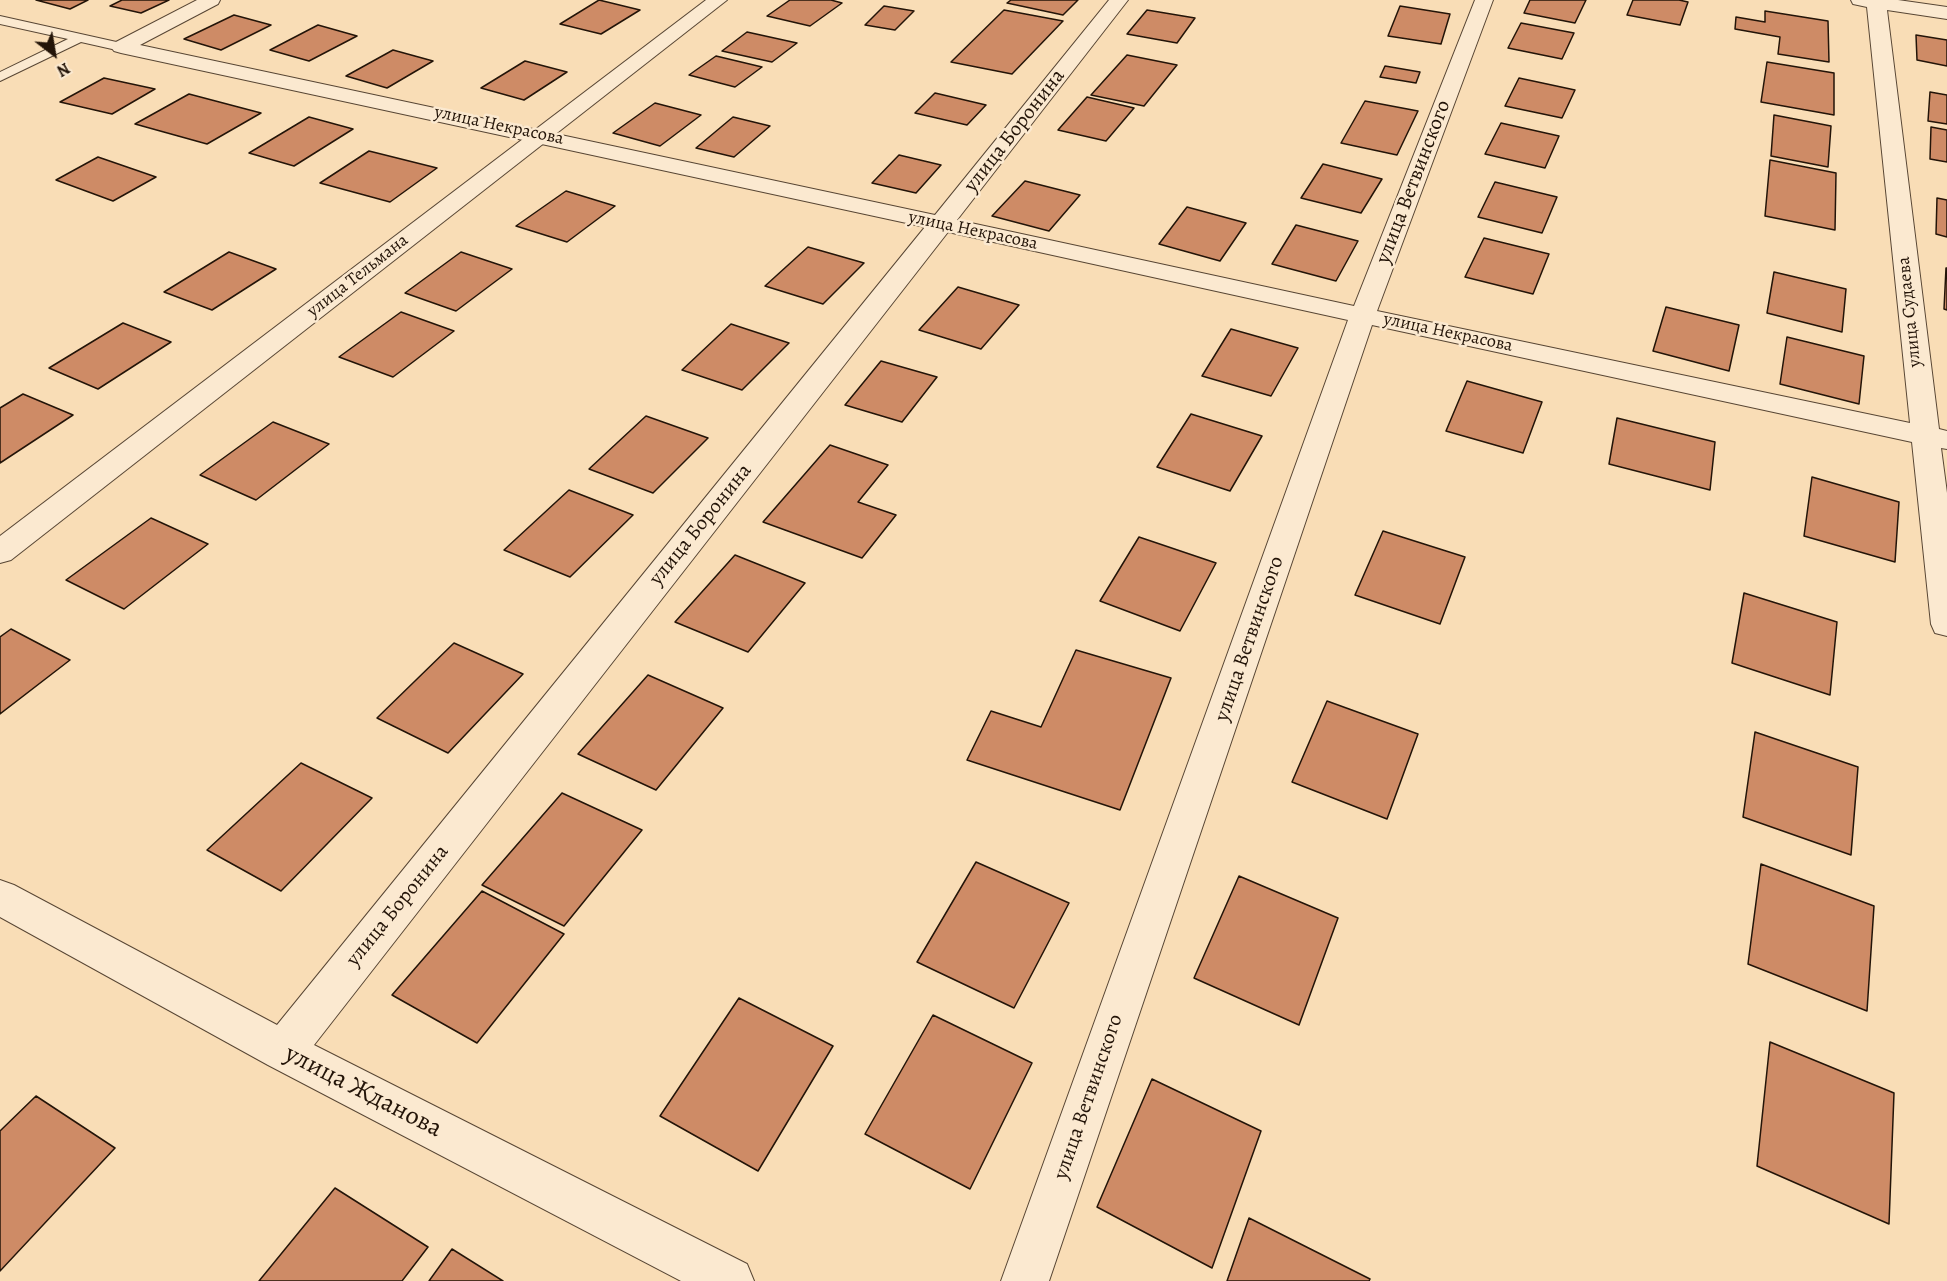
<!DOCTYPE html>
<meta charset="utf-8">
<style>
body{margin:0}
#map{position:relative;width:1947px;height:1281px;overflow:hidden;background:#f9ddb6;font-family:Alegreya,serif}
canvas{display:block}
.north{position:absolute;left:24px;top:24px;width:60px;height:60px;-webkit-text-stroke:4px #fbe9d0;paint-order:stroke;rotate:149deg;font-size:16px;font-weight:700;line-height:24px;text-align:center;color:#231408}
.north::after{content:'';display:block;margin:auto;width:21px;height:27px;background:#231408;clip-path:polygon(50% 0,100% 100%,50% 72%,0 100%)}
</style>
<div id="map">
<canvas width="1947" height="1281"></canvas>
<div class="north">N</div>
</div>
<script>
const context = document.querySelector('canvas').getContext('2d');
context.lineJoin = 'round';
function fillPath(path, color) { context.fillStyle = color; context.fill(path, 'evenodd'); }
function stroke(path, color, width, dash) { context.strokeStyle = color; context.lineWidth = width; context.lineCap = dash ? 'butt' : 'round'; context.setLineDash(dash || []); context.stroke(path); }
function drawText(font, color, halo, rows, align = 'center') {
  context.font = font + ' Alegreya,serif'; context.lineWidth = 5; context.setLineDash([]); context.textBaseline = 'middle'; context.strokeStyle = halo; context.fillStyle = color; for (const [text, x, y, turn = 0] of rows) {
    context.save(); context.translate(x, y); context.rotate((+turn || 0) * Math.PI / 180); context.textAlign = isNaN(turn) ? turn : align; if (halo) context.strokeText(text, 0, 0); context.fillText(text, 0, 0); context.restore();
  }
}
const building = new Path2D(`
 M 36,0 L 88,0 L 70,9 Z
 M 122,0 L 169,0 L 141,13 L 110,6 Z
 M 599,0 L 640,10 L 601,34 L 560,24 Z
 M 790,0 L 831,0 L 842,3 L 810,26 L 767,16 Z
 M 1011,0 L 1078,0 L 1063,15 L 1007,3 Z
 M 1530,0 L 1586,0 L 1575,23 L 1524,13 Z
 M 1633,0 L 1679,0 L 1688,2 L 1680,25 L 1627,15 Z
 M 884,6 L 914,11 L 895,30 L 865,25 Z
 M 1400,6 L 1450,14 L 1441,44 L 1388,36 Z
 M 1004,10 L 1063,21 L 1012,74 L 951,62 Z
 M 1147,10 L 1195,18 L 1177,43 L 1127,34 Z
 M 1765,11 L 1828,21 L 1829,62 L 1778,54 L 1780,37 L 1735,29 L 1736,17 L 1765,22 Z
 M 234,15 L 271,25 L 221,50 L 184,39 Z
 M 1521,23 L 1574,33 L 1562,59 L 1508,48 Z
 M 318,25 L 357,36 L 309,61 L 270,50 Z
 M 747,32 L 797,43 L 772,62 L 722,51 Z
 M 1916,35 L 1947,40 L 1947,66 L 1917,60 Z
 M 393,50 L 433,61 L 387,88 L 346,76 Z
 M 1127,55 L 1177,65 L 1144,106 L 1091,95 Z
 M 716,56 L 762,67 L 735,87 L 689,75 Z
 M 525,61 L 567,72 L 524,100 L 481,88 Z
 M 1767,62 L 1834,73 L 1834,115 L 1761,102 Z
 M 1385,66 L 1420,72 L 1416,83 L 1380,77 Z
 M 104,78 L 155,89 L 112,114 L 60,102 Z
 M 1519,78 L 1575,90 L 1562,118 L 1505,106 Z
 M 1930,92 L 1947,95 L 1947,124 L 1928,121 Z
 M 935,93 L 986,105 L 967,125 L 915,113 Z
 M 189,94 L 261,113 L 207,144 L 135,124 Z
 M 1087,97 L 1134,108 L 1106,141 L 1058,130 Z
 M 1365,101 L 1418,111 L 1397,155 L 1341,143 Z
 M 655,103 L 701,115 L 660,146 L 613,133 Z
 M 1774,115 L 1831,126 L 1828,167 L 1771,156 Z
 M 309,117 L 353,129 L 294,166 L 249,153 Z
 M 733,117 L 770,126 L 734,157 L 696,148 Z
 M 1501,123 L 1559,136 L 1545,168 L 1485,154 Z
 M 1931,127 L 1947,130 L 1947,162 L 1930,159 Z
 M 369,151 L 437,168 L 390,202 L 320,183 Z
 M 899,155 L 941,165 L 916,193 L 872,183 Z
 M 98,157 L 156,177 L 113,201 L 56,180 Z
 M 1770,160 L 1836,173 L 1835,230 L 1765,216 Z
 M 1323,164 L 1382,179 L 1361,213 L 1301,198 Z
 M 1025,181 L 1080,195 L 1049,231 L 992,216 Z
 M 1495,182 L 1557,197 L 1542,233 L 1478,217 Z
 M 566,191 L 615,206 L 567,242 L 516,226 Z
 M 1937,198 L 1947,200 L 1947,237 L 1936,234 Z
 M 1187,207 L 1246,223 L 1220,261 L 1159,244 Z
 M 1296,225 L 1358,241 L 1336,281 L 1272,264 Z
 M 1484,238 L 1549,254 L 1533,294 L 1465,277 Z
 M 808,247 L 864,263 L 823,304 L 765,286 Z
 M 229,252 L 276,269 L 212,310 L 164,292 Z
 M 461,252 L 512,269 L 456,311 L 405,293 Z
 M 1946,268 L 1947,268 L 1947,310 L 1944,309 Z
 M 1774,272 L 1846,289 L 1842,332 L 1767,313 Z
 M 958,287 L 1019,305 L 981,349 L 919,330 Z
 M 1666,307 L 1739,325 L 1729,371 L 1653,351 Z
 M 401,312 L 454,331 L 393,377 L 339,357 Z
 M 123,323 L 171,342 L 98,389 L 49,368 Z
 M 731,324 L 789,343 L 742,390 L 682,370 Z
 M 1231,329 L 1298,348 L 1271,396 L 1202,376 Z
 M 1787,337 L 1864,356 L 1859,404 L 1780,384 Z
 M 881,361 L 937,377 L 902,422 L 845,405 Z
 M 1467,381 L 1542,402 L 1523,453 L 1446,431 Z
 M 23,394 L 73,415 L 0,463 L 0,408 Z
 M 1191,414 L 1262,436 L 1230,491 L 1157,467 Z
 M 646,416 L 708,438 L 653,493 L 589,469 Z
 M 1617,418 L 1715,442 L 1710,490 L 1609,464 Z
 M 273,422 L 329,444 L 256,500 L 200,475 Z
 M 830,445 L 888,465 L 858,502 L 896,515 L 862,558 L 763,522 Z
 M 1812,477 L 1899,502 L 1895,562 L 1804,536 Z
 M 569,490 L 633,515 L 570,577 L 504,550 Z
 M 151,518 L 208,544 L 124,609 L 66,580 Z
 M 1383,531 L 1465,557 L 1440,624 L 1355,595 Z
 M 1139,537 L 1216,563 L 1180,631 L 1100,601 Z
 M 735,555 L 805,583 L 748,652 L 675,622 Z
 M 1744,593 L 1837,622 L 1830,695 L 1732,663 Z
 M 11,629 L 70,660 L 0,714 L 0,637 Z
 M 454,643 L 523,674 L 448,753 L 377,718 Z
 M 1076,650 L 1171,678 L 1120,810 L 967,760 L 991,711 L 1041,727 Z
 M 648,675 L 723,708 L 656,790 L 578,754 Z
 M 1327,701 L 1418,734 L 1387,819 L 1292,782 Z
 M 1755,732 L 1858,767 L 1851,855 L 1743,817 Z
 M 301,763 L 372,798 L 281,891 L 207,850 Z
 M 562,793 L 642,830 L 564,926 L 482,885 Z
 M 976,862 L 1069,903 L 1014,1008 L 917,962 Z
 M 1761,864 L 1874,906 L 1867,1011 L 1748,964 Z
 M 1239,876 L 1338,918 L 1299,1025 L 1194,978 Z
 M 482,891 L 564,934 L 477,1043 L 392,995 Z
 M 739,998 L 833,1046 L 758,1171 L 660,1116 Z
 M 933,1015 L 1032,1063 L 970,1189 L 865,1134 Z
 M 1770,1042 L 1894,1093 L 1889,1224 L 1757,1166 Z
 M 1152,1079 L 1261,1131 L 1212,1268 L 1097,1207 Z
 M 36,1096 L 115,1148 L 0,1271 L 0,1131 Z
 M 335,1188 L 428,1247 L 402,1281 L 259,1281 Z
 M 1249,1218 L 1370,1279 L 1369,1281 L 1227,1281 Z
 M 452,1249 L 503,1281 L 429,1281 Z`);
const service = new Path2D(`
 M 0,16 L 121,43 L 127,47 L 121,51 L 81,42 L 0,81 L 0,72 L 68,39 L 0,24 Z`);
const minor = new Path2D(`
 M 197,0 L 220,0 L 218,4 L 140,45 L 935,215 L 1109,0 L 1128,0 L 957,220 L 1354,306 L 1475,0 L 1493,0 L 1377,311 L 1910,423 L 1867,7 L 1853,4 L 1851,0 L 1898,0 L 1947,7 L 1947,19 L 1887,10 L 1939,429 L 1947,431 L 1947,449 L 1941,448 L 1947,493 L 1947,636 L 1935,633 L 1931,624 L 1912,442 L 1372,325 L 1049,1281 L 1001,1281 L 1348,320 L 948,232 L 314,1045 L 747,1264 L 754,1281 L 681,1281 L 268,1065 L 0,917 L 0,880 L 14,885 L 277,1025 L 925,227 L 121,53 L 114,51 L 111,47 L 114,43 Z`);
const tertiary = new Path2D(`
 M 706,0 L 727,0 L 11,560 L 0,563 L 0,536 Z`);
const farStreetnames = [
 ["улица Некрасова",499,126,12],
 ["улица Некрасова",973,231,12],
 ["улица Тельмана",358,276,-38],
 ["улица Судаева",1910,312,-96],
 ["улица Некрасова",1448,333,12]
];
const streetNames = [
 ["улица Боронина",1015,131,-52],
 ["улица Ветвинского",1414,182,-69],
 ["улица Боронина",701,525,-51],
 ["улица Ветвинского",1250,639,-71],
 ["улица Боронина",398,906,-51],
 ["улица Ветвинского",1089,1097,-71]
];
const nearStreetnames = [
 ["улица Жданова",363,1092,27]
];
fillPath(building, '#ce8b66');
stroke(building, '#231408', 1.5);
stroke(service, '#584634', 2);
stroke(minor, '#584634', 2);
stroke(tertiary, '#584634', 2);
fillPath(service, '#fbe9d0');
fillPath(minor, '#fbe9d0');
fillPath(tertiary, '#fbe9d0');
drawText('18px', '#231408', '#fbe9d0', farStreetnames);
drawText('21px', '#231408', '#fbe9d0', streetNames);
drawText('26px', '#231408', '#fbe9d0', nearStreetnames);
</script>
